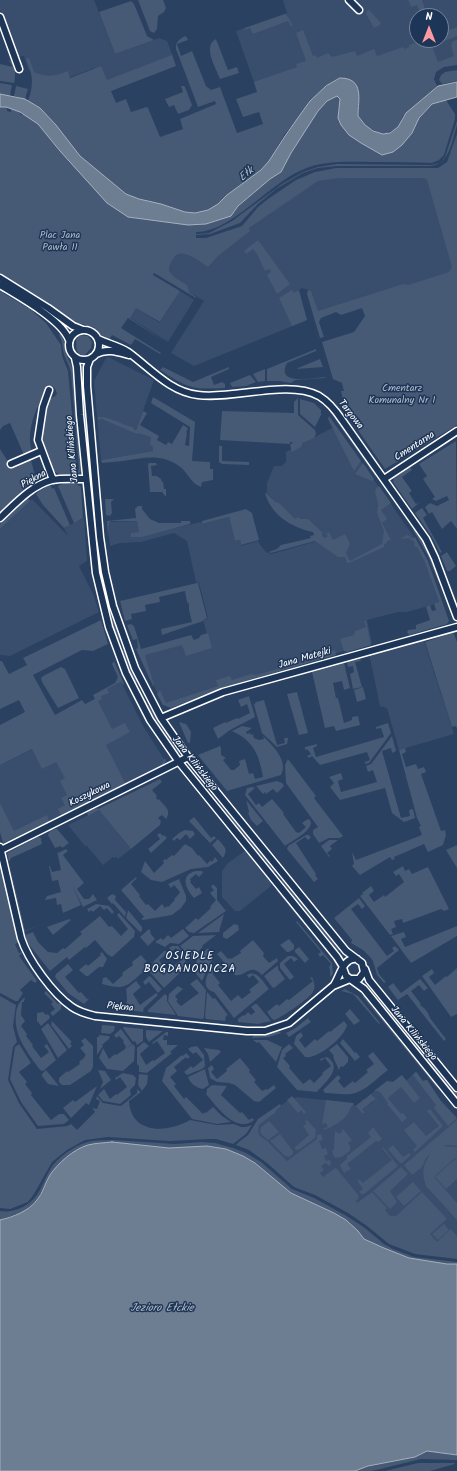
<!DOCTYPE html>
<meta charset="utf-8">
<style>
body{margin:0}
#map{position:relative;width:457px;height:1471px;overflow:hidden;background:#2a4161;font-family:Kalam,sans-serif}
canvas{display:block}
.north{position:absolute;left:409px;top:8px;width:40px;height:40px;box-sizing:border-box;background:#1d3557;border:1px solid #77869a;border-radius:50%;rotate:0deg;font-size:11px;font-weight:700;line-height:16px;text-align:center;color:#fff}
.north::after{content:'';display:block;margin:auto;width:14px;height:18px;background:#ff9aa2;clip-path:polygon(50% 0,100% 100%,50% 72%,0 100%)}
</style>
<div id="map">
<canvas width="457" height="1471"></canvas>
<div class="north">N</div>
</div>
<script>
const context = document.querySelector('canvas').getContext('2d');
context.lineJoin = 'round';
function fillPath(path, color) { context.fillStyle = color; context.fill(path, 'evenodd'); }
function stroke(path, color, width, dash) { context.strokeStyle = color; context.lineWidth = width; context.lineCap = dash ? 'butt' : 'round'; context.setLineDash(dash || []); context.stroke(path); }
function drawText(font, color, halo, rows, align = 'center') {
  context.font = font + ' Kalam,sans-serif'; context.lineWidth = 3; context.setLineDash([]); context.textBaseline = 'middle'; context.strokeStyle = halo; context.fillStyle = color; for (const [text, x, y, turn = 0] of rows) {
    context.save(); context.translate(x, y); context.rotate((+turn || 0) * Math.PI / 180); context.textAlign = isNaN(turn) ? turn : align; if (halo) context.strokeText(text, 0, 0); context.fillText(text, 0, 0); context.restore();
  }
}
const built = new Path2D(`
 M 0,0 L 94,0 L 115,54 L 159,38 L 167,41 L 174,59 L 101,88 L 94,68 L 57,82 L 33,79 L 31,70 L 29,71 L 24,56 L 17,57 L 0,10 Z
 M 283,0 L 457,0 L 457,58 L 394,80 L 352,74 L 256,88 L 236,31 L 287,13 ZM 417,16 L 441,16 L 441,40 L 417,40 Z
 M 430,174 L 457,268 L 457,273 L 318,317 L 309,290 L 302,288 L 296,292 L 305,321 L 194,366 L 171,353 L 204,301 L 155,271 L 172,248 L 247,227 L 314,178 Z
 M 180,291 L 194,300 L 168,342 L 126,315 L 132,305 L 160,323 Z
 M 108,357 L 154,380 L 136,430 L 153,437 L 152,445 L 153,451 L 101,460 L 94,381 L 106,358 Z
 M 336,426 L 414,537 L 410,537 L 417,546 L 424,559 L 439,603 L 407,612 L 398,612 L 367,620 L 372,643 L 220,686 L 163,705 L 138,653 L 184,641 L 210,644 L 203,620 L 208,618 L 199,583 L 196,582 L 187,541 L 174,533 L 141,542 L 120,543 L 110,546 L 107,522 L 138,521 L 140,536 L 201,522 L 202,524 L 229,517 L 235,541 L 240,540 L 241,546 L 258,541 L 261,546 L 266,552 L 272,554 L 317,541 L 314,531 L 301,528 L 267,493 L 267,483 L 274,466 L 282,466 L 286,462 L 286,452 Z
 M 32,499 L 68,536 L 64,528 L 84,518 L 87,561 L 79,566 L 93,594 L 99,612 L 10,656 L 0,655 L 0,529 Z
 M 423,638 L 454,734 L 399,750 L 387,708 L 380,706 L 369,653 Z
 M 121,682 L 143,726 L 164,759 L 161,765 L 6,842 L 0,827 L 0,765 L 80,726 L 97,699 L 107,689 Z
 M 99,810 L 131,849 L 118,859 L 116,857 L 114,858 L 113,857 L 103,865 L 86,845 L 85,846 L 68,825 Z
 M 246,850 L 272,883 L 270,887 L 240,911 L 235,911 L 222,897 L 222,871 L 228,863 Z
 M 416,1071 L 423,1081 L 427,1080 L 441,1101 L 457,1119 L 457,1246 L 411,1246 L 293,1170 L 255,1135 L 259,1121 L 272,1113 L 292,1097 L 293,1099 L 296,1097 L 353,1103 L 355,1106 L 364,1099 L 369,1105 L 376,1099 L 371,1094 L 387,1081 L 393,1082 L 401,1075 L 406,1081 Z`);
const green = new Path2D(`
 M 138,0 L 163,0 L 166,8 L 164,12 L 158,16 L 157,29 L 154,33 L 150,31 Z
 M 408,0 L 422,0 L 426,12 L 421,14 L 417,5 L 411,7 Z
 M 131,1 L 134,4 L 147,36 L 154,40 L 115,54 L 99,12 Z
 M 369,10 L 381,23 L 380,25 L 374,28 L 366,14 L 367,11 Z
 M 285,14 L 288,17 L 293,26 L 291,26 L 288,21 L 253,34 L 250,28 L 245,30 L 245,28 Z
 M 457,27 L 457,36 L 432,46 L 438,62 L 454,56 L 451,45 L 453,41 L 457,40 L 457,65 L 444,67 L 436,72 L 434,79 L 437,86 L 403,116 L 398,127 L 386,134 C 373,132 364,127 358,116 L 359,91 L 356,85 L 346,78 L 340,78 L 334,81 L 326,86 L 309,101 L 301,115 L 284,135 L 269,161 L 261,170 L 227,195 L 218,204 L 208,210 L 195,213 L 185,212 L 161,204 L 139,199 L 126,194 L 80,156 L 56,125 L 40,108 L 28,101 C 34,84 33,75 26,59 L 29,58 L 34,72 C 49,78 54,76 68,71 L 70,78 L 101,66 L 107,80 L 172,55 L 176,66 L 111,91 L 116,103 L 126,99 L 131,112 L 147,107 L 148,108 L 160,137 L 183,129 L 180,119 L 216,104 L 215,101 L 198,107 L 176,49 C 175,42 180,38 186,36 L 188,40 L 177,44 L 181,56 L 192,51 L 206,86 L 211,90 L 220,87 L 237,133 L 263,124 L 259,112 L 243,117 L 236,99 L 257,92 L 254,82 L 297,67 L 296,64 L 306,61 L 296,33 L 303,30 L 313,56 L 316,55 L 317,58 L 328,53 L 332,57 L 355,51 L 357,56 L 374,49 L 377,56 L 403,47 L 405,49 L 409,47 L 409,45 L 419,41 L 420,45 L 425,43 L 424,41 L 441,40 L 441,33 L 443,34 L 447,32 L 447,31 Z
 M 216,39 L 228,70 L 237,67 L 239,73 L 220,79 C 216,68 202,46 216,39 Z
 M 8,59 C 16,64 16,75 14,83 L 0,81 L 0,64 L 13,67 Z
 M 457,70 L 457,81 L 442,84 L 439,80 L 441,75 L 445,72 Z
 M 0,83 L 12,85 L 10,96 L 0,94 Z
 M 16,86 L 28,89 L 25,99 L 14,96 Z
 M 181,86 L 184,86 L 185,87 L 192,105 L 189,110 L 178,114 L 174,105 L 169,107 L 165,99 L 183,92 Z
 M 337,96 L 340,99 L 338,112 L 361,143 L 412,133 L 419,118 L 432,104 L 446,100 L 455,114 L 455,119 L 444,155 L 439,160 L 432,163 C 412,162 391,162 371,162 C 348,162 324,160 302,170 C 270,183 230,233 196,232 L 196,234 L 209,233 L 232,221 L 282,184 L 303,172 L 318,167 L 337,164 L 431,165 L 440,163 L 445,157 L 457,121 L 457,125 C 452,140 450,164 431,166 L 337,166 L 318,168 L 303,173 L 276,189 L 258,204 L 240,223 L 210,234 L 196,235 L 196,238 L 206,238 L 242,226 L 258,207 L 268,199 L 296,180 L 315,172 L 336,168 L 438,168 L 447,162 L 457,134 L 457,425 L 385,469 L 349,417 L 348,418 L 346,414 L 341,391 L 344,391 L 342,383 L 333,379 L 322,342 L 354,332 L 365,316 L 362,308 L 341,315 L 336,312 L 321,318 L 319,322 L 324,337 L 320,338 L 307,294 L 308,290 L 311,291 L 318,311 L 403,284 L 408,285 L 449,272 L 452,267 L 427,180 L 424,178 L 340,178 L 318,181 L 249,228 L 250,231 L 218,256 L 208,267 C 199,262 181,245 173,259 C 170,263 169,266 169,271 L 174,277 L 187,285 L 189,292 L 196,297 L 196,298 L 154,273 L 153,275 L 180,291 L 160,322 L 136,308 L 130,318 L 167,343 L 128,318 L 121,328 L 161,353 L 160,354 L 135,339 L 131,345 L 112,335 L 109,340 L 106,339 L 93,327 L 75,322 L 0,274 L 0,107 L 7,107 L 7,111 L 11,112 L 11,109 L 20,112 L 20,114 L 22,115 L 23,113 L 39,124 L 60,151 L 128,217 L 188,225 L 231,216 L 238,206 L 270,179 L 281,172 L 291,153 L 318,111 L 327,101 Z
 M 258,240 L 290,284 L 277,294 L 267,275 L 271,272 L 270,269 L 265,271 L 257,254 L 253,249 L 246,254 L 244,251 Z
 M 292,290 L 294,293 L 299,290 L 307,320 L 292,326 L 279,298 Z
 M 0,291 L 30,309 L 46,323 L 61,345 L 62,356 L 68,371 L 77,468 L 76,472 C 70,476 59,476 54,471 L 52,472 L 40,443 L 42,419 L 48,399 L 54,397 L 57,394 C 56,389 54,386 48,385 C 38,405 25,429 32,452 L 24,455 L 10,423 L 3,426 L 0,430 Z
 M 61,333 C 65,340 64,345 66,352 C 67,359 72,364 73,371 L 82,470 L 77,475 L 79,468 L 71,373 C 69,364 66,361 64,354 C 62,347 63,342 59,335 Z
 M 79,335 L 88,336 L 92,342 L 91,348 L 84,356 C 74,354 77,345 76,337 Z
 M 316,349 L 316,351 L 287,363 C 275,386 313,378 325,377 L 325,378 L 295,380 L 291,383 L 279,381 L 267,381 L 267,369 Z
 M 320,359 L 323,367 L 297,369 L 298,368 Z
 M 82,363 L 84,364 L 84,395 L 96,526 L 94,527 L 82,395 Z
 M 163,367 L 193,382 L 229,367 L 229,369 L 211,377 L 214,385 L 222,382 L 225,384 L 225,388 C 193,390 187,388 160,370 Z
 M 265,369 L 265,381 L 258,382 L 253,374 Z
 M 250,375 L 256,382 L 246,386 L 232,387 L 230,383 Z
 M 153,397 L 195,422 L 192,461 L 210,462 L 210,469 L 213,469 L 213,480 L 202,482 L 201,487 C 190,483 188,472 179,466 C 161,453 143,458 123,461 C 116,462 109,462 102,463 L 101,460 L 153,451 L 152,445 L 150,446 L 151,437 L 138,433 L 137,434 L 102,419 L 98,420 L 98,417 C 110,416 121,425 133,427 L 133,429 L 136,430 L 143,411 L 147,413 L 140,425 L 159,436 L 157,440 L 166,445 L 168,442 L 172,444 L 183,425 L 188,428 L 186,432 L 187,433 L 185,445 L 189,446 L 190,427 L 151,403 Z
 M 298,398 L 298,415 L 315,430 L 316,434 L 314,438 L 303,443 L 301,447 L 292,452 L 290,445 L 293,442 L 290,442 L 290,444 L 220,440 L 222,411 L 294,413 L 294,402 Z
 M 300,399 L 314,403 L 321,410 L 321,415 L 315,427 L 300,414 Z
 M 331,411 L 376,474 L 376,477 L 330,412 Z
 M 329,416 L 361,461 L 354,471 L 328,419 Z
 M 456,441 L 457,529 L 451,521 L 442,529 L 432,512 L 429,514 L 425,507 L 430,503 L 437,506 L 449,500 L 447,496 L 436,501 L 432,499 L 435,497 L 423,479 L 427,476 L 419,464 Z
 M 219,446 L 222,446 L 222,461 L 249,462 L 249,465 L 222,464 L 219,462 Z
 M 0,449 L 7,460 L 9,460 L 13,468 L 31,460 L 35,476 L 15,499 L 0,513 Z
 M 149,463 L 156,463 L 157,465 L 151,466 L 152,476 L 157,476 L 161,479 L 162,482 L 163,482 L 164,489 L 166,489 L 166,497 L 162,492 L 150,492 L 148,464 Z
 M 363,463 L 374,479 L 372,481 L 355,474 Z
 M 410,467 L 412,470 L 402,477 L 412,491 L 409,493 L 416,504 L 420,502 L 412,509 L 393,482 L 394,478 Z
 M 64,483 L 75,483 L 81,487 L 83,518 L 74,523 L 58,486 Z
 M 49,485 L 51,486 L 52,489 L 54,488 L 70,525 L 64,528 L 43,505 L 36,494 L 39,491 Z
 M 379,486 L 391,503 L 381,510 L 387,519 L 382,523 L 391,540 L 387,541 L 387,543 L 384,544 L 384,547 L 349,563 L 347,563 L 345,557 L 338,557 L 315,541 L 271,553 L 269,552 L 277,549 L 281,545 L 311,538 L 310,536 L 314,535 L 313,532 C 292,528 271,515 265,493 L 266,493 L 277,503 L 278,502 L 295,519 L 298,517 L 301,519 L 308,519 L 322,532 L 322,536 L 325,538 L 328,536 L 326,534 L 329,532 L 333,540 L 345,534 L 350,544 L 346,553 L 350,561 L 382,544 L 384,531 L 377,513 L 378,504 L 375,491 L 376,488 Z
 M 28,498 L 30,501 L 0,529 L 0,524 Z
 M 105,499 L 114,499 L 111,502 L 112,513 L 110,516 L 106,515 Z
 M 138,506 L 142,506 L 142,509 L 150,519 L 159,523 L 181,523 L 181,521 L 190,521 L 190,524 L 142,537 L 131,537 L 131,533 L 139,532 L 137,521 L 111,521 L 109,523 L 108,538 L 107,521 L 136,518 L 135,509 Z
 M 422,508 L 427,515 L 423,518 L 442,552 L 440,553 L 432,537 L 415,513 Z
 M 246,509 L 252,513 L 259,540 L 241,545 L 240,540 L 235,541 L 229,517 L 202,524 L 202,521 Z
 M 413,530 L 416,530 L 430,554 L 440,580 L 438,581 L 428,556 Z
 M 407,535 L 413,538 L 415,537 L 428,561 L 449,621 L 447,624 L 409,635 L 407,632 L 408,630 L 416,629 L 416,625 L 430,620 L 426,607 L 430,605 L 432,611 L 436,610 L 434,604 L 439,602 L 424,560 L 417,547 L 415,547 L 414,542 L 409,538 L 400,539 Z
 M 447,552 L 456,566 L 450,571 L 447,571 L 441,556 Z
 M 97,559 L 100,559 L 106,593 L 120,640 L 117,641 L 101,584 Z
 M 197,583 L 198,583 L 207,618 L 203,620 L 203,621 L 162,635 L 161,629 L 192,622 L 189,610 L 189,604 L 187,602 L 185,591 L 159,597 L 160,602 L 145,605 L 146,611 L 131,614 L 132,619 L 125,621 L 120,601 Z
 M 101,620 L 108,644 L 93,651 L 82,650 L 33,675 L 55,715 L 82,700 L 85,704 L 95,699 L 93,695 L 115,683 L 118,677 L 112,664 L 114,661 L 124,684 L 123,685 L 121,682 L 107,689 L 109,693 L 101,696 L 102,699 L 98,701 L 112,729 L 125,723 L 130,732 L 106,745 L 125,783 L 161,765 L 165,758 L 166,761 L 163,765 L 151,771 L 61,815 L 58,809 L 65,805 L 61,798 L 67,795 L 60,781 L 65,778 L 56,762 L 42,769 L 32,749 L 0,765 L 0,725 L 25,712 L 19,700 L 0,709 L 0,661 L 2,661 L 9,674 L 27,665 L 23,658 Z
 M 364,621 L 366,621 L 371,645 L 347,652 L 344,651 L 340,639 L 354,635 L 355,631 L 366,627 Z
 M 131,624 L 134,626 L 141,649 L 191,635 L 194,640 L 199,638 L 201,635 L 208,633 L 212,648 L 186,656 L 182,645 L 145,655 L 154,685 L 153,686 L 136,649 L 138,648 L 137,639 L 133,640 L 127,625 Z
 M 452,633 L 454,634 L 457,642 L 457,729 L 456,726 L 452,727 L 425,642 Z
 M 124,650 L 138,683 L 133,682 L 120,651 Z
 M 335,650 L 336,655 L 221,688 L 171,708 L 163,705 L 157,694 L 160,690 L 166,703 L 218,686 L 216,680 L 230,676 L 232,680 L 251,674 L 256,675 L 313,659 L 312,656 Z
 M 360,659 L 361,661 L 355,662 L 362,687 L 353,689 L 350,674 L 354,672 L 353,666 L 348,667 L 347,662 Z
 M 344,663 L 350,688 L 344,690 L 342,681 L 333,683 L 336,698 L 338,698 L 344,723 L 352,720 L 352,717 L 358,716 L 360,725 L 336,731 L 334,726 L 325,728 L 312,672 Z
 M 61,667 L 65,669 L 79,698 L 58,708 L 42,682 L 41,678 L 43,676 Z
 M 363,687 L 366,699 L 357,702 L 354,690 Z
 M 138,690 L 179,750 L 179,755 L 177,754 C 162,734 150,713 138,690 Z
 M 297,692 L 308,733 L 299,735 L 287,694 Z
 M 249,696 L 255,717 L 230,730 L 218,739 L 213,728 L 225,722 L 226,723 L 237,718 L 238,719 L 250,713 L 247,704 L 241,707 L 238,700 Z
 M 264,700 L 277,745 L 285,743 L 284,738 L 288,738 L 287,744 L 277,747 L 262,733 L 254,705 L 256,702 Z
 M 179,722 L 186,724 L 191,732 L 190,743 L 188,743 Z
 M 388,723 L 391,733 L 369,763 L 365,764 L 365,762 L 370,760 L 367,752 L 320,765 L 312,756 L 309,758 L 307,756 L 311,754 L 307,749 L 305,750 L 305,747 L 317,744 L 317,746 L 313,748 L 316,757 L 384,737 L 381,728 L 376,729 L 376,727 Z
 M 242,726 L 252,728 L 246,732 L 247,734 L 250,733 L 251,735 L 253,734 L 254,738 L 259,740 L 264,739 L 263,736 C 272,745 289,761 281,775 L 227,791 L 198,755 L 220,746 L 221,748 L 221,755 L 226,758 L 223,760 L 231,770 L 234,770 L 240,765 L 239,761 L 245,759 L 249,774 L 253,773 L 255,779 L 263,777 C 259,755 254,741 232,731 Z
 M 392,736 L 396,751 L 392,753 L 391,748 L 382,751 L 401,818 L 410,816 L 409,810 L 413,809 L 415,818 L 404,822 L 392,813 L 385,788 L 340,800 L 330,787 L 334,783 L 329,777 L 341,773 L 343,779 L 338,781 L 341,792 L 377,782 L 373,770 L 368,772 L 366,766 L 371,764 Z
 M 405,748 L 406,752 L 402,754 L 406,767 L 416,764 L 418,769 L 424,767 L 426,772 L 421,774 L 441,831 L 445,830 L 446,835 L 443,845 L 428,852 L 424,844 L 394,857 L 395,859 L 392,860 L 390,857 L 360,875 L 352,866 L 354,864 L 352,852 L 356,860 L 422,835 L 419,827 L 421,826 L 417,818 L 399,750 Z
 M 288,759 L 316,796 L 314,798 L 343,836 L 340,838 L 329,838 L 319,843 L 313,834 L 313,830 L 318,827 L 286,783 L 285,765 Z
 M 193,772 L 219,804 L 237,823 L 276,871 L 273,873 L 191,773 Z
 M 160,779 L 162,782 L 152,790 L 157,796 L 156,798 L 158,800 L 159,799 C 165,807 172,810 166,819 L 162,815 L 158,818 L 161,821 L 160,825 L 131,849 L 99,810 L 88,816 L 87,812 L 97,808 L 98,809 Z
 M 277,781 L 282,783 L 284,786 L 277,793 L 273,789 L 266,794 L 265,792 L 263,794 L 256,786 Z
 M 252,787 L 255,788 L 248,794 L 256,805 L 259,803 L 262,807 L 272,799 L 284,813 L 283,814 L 296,832 L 299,833 L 306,827 L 302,823 L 306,820 L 309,819 L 311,822 C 311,832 293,840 285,846 L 245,795 L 247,788 Z
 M 246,800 L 263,821 L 257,826 L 251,820 L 248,813 L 249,812 Z
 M 0,803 L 14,831 L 47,815 L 49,821 L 3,843 L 0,832 Z
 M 194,817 L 211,838 L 214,836 L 216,838 L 210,843 L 189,821 Z
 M 55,829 L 57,829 L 69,843 L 62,848 L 61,846 L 55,848 L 48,835 L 50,831 Z
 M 185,830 L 193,831 L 195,834 L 190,839 L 186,834 L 180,840 L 177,838 L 174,841 L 172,839 L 179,833 Z
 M 160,833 L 163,836 L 164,835 L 167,838 L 151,853 L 148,849 L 160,839 L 157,835 Z
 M 306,835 L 309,835 L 311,838 L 308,840 L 305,837 L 296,843 L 316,874 L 315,875 L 318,879 L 314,882 L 287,849 L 288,846 Z
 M 38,837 L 41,838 L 42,844 L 11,858 L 9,862 L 25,931 L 46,922 L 24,932 L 7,853 Z
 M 218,839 C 224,847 229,848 223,858 L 212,845 Z
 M 329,840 L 338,840 L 330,846 L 332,849 L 327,853 L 330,856 L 329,857 L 321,846 Z
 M 185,844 L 192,848 L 198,856 L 199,855 L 207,864 L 211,860 L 212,862 L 215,857 L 218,861 L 208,867 L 191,869 L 162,882 L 151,880 L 141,872 L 145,861 L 154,873 L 164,863 L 163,861 L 165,859 L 166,860 L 172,855 L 174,856 Z
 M 457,845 L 457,868 L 446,850 Z
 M 66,849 L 68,851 L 63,855 L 84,883 L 77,889 L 84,899 L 89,899 L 93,894 L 97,900 L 83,907 L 72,885 L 81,905 L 63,913 L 61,904 L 57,905 L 56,898 L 45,900 L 47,896 L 61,892 L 58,880 L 52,881 L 49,866 L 50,866 L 52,872 L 61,870 L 57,851 L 58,853 Z
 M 0,857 L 19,942 L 15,944 L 19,953 L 23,952 L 19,956 L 37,981 L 35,983 L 31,980 L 20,990 L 23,993 L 18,1001 L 15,1001 L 0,993 Z
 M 403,866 L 405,871 L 409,869 L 412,874 L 428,867 L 449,909 L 444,911 L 441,909 L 403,923 L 402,919 L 394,921 L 396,927 L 391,929 L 393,934 L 390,935 L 360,896 L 363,894 L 362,893 L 371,886 L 374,891 L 369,895 L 374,902 L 384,895 L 385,897 L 404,882 L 399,874 L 396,876 L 393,872 Z
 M 196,871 L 202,871 L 203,873 L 199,877 L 196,874 L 190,879 L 191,881 L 190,882 L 196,889 L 199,887 L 202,893 L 194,898 C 186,889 179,875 196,871 Z
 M 136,877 L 137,878 L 131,884 L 140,895 L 139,896 L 146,905 L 148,904 L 155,911 L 162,904 L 165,908 L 167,906 L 168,907 L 175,900 L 174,899 L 179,894 L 180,892 L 174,885 L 171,888 L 168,884 L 179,879 L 186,896 L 186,901 L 181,908 L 172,915 L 143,920 L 141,919 L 144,917 L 121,890 Z
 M 283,879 L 340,949 L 337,952 L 280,882 Z
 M 213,884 L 217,888 L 217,900 L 226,911 L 194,933 L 189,932 L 185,928 L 196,918 L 198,920 L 211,908 L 210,907 L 216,900 L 210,893 L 214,890 L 211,887 Z
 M 276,890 L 280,891 L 332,956 L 331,957 Z
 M 112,894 L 116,896 L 115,900 L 126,912 L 125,917 L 113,903 L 112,904 L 107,898 Z
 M 359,898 L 365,906 L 362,909 L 358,904 L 351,909 L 387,956 L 394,951 L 392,948 L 395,946 L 399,950 L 377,968 L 379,974 L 386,982 L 384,983 L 377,975 L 373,961 L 370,957 L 363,950 L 351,943 L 352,940 L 334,918 Z
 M 96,904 L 109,906 L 114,912 L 112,914 L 107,908 L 104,910 L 100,906 L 93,912 L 91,910 L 89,912 L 87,909 Z
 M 128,910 L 142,927 L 142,931 L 140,932 L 126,918 Z
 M 119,913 L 135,931 L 134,937 L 112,957 L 107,954 L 95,940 L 86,948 L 85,947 L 69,960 L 67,957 L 50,971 L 26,941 L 25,935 L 33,932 L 38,942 L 48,952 L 57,953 L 63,948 L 65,949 L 82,934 L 80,932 L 100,916 L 109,927 L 112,926 L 121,936 L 128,929 L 117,915 Z
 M 224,914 L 219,932 L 198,933 Z
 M 69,919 L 71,920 L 53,935 L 47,927 Z
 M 297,921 L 332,963 L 333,974 L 330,977 L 330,970 L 329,967 L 331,964 L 323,955 L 320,957 L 318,954 L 321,952 L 296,922 Z
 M 234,924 L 238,925 L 239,930 L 227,939 L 223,937 L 223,933 Z
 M 457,926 L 457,936 L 411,963 L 391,936 L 404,932 L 406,937 L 401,939 L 405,947 Z
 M 149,929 L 151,932 L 150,933 L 155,939 L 148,946 L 140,937 Z
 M 183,929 L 189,936 L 179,944 L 170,943 L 165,947 L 155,942 L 161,938 L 163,940 L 168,935 L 171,938 Z
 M 216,935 L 203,945 L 202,948 L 196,953 L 195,958 L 192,960 L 180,946 L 193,936 Z
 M 289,939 L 294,945 L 294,949 L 289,952 L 287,952 L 280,945 Z
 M 253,940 L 264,953 L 263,956 L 269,963 L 277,958 L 278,961 L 262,975 C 250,962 246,977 235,975 L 217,954 L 221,951 L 228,959 L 230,958 L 231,959 L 241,953 L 240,951 Z
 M 172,946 L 178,946 L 186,956 L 185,964 L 186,967 L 164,988 L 149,971 L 154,961 L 164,951 L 166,951 L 168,953 L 159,960 L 166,971 L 183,959 L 176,948 L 171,952 L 169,948 Z
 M 299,947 L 309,959 L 305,963 L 295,952 L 295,950 Z
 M 208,948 L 213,955 L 213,958 L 202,981 L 194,971 C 195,960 200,955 208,948 Z
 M 102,952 L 107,959 L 103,967 L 99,967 L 88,976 L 86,976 L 79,970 L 86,964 L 88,966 L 101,955 L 100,954 Z
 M 141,955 L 147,962 L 145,963 L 148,968 C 128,983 129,992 102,984 L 103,978 L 106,977 L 113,984 L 123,975 L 122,973 L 133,965 L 132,962 Z
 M 288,956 L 293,956 L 298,959 L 294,962 L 291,958 L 284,964 L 294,977 L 290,980 L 280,968 L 280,963 Z
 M 219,962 L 224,969 L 222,971 L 219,968 L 212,973 L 220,983 L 218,985 L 231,1001 L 238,995 L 242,999 L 251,992 L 249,990 L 259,982 L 253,975 L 249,978 L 247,975 C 257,969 263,982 269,989 L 234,1018 L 214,992 C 199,988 208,974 212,965 L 214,967 Z
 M 68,964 L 73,970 L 65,977 L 79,993 L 81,992 L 87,999 L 89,999 L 84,1004 L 68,993 L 55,977 L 56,974 Z
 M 277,966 L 278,966 L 278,969 L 285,979 L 274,988 L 272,987 L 264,976 Z
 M 457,968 L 457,1014 L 451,1017 L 422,976 L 432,969 L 434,973 L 429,977 L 435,985 L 446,976 L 447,977 Z
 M 149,976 L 151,977 L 162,989 L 158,993 L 149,982 L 145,985 L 143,982 Z
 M 312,977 C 314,981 316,987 313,992 C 309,999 283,1016 275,1020 L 272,1019 L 267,1012 L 277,1004 L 279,1006 L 287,999 L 289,1000 L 313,981 L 310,978 Z
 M 197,979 L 206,990 L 204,1017 L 203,1019 L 178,1016 L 168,1001 L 169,994 L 178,986 L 183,989 L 175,996 L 178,1000 L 176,1001 L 181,1006 L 199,993 L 190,984 Z
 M 420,979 L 428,988 L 424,991 L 419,985 L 411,991 L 421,1004 L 420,1005 L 424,1008 L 428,1013 L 430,1018 L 446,1039 L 444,1041 L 407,994 L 398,1000 L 388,987 L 393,983 L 401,993 Z
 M 136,981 L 141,987 L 133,994 L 140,1005 L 156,993 L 158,995 L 144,1008 L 143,1012 L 126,1010 L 127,998 L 126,989 Z
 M 371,987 L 457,1093 L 457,1097 L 446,1085 L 368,990 Z
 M 345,989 L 358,996 L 380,1023 L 379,1024 L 353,994 L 341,991 Z
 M 46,991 L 58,1004 L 61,1002 L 61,1009 L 53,1016 L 50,1013 L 55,1009 L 51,1004 L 53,1002 L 44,993 Z
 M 207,992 L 213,999 L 215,998 L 228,1015 L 226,1016 L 225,1021 L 206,1019 L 205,1017 Z
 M 165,994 L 167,996 L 167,1001 L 176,1015 L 148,1012 L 148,1010 Z
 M 363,994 L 434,1081 L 438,1089 L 363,997 Z
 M 0,996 L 16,1005 L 13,1026 L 17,1042 L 13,1047 L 8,1080 L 19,1103 L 37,1129 L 67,1126 L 71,1124 L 77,1130 L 95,1112 L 92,1108 L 97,1109 L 100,1101 L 96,1099 L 97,1096 L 103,1103 L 121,1106 L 137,1093 L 137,1089 L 141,1092 L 129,1101 C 131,1135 168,1133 190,1120 L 217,1125 L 234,1124 L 241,1127 L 245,1127 L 252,1125 L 246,1134 L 233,1144 L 216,1139 L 210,1139 L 170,1141 L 108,1137 L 85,1140 L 67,1150 L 52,1162 L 34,1194 L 28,1202 L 10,1209 L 0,1208 Z
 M 25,997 L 24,1002 L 22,1002 L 21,1015 L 25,1021 L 21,1026 L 27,1034 L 26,1036 L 33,1045 L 32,1046 L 41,1058 L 49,1052 L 44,1046 L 47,1044 L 56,1060 L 43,1071 L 40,1070 C 28,1053 13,1036 16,1013 C 17,1006 19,1002 25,997 Z
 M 255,1004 L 257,1004 L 271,1021 L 258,1024 L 238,1022 L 238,1019 L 243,1015 L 244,1016 L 248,1012 L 251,1015 L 255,1012 L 251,1007 Z
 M 350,1009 L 360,1021 L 354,1025 L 345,1014 Z
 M 43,1012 L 46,1015 L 48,1014 L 50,1017 L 49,1019 L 41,1026 L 37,1021 L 37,1013 Z
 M 308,1018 L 311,1022 L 289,1037 L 286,1033 L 294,1029 Z
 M 52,1021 L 72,1042 L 70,1043 L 72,1046 L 69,1049 L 51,1025 Z
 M 344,1021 L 347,1025 C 345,1037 317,1060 305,1057 L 294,1044 L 296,1036 L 301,1032 L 303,1036 L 299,1040 L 305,1048 L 315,1039 L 317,1041 L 329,1031 L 330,1032 Z
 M 48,1023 L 67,1050 L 58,1058 L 41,1029 Z
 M 102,1025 L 115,1026 L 114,1031 L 110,1034 L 101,1033 Z
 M 124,1027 L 143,1029 L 143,1041 L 137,1045 L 135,1041 L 133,1042 L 123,1028 Z
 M 121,1029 L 132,1044 L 124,1050 L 126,1047 L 123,1042 L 124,1041 L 119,1036 L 116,1038 L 114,1035 Z
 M 146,1030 L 163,1031 L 149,1042 L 146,1037 Z
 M 278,1030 L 281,1033 L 269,1037 L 252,1038 L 254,1035 L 269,1033 Z
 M 166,1032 L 168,1032 L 168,1036 L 164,1035 L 163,1040 L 167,1040 L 167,1045 L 178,1045 L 170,1052 L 172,1053 L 147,1073 L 139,1072 L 139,1066 L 137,1064 L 137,1048 L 144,1042 L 149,1046 L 140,1054 L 146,1065 L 153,1060 L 154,1061 L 165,1053 L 157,1041 L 153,1044 L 152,1043 Z
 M 99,1035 L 109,1036 L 110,1038 L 102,1045 L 103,1046 L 97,1055 L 97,1037 L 99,1037 Z
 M 85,1038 L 93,1046 L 93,1067 L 91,1071 L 70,1085 L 62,1085 L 59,1082 L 59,1078 L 67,1071 L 68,1072 L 80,1064 L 79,1062 L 85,1057 L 84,1056 L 86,1055 L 80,1048 L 84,1045 L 81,1041 Z
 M 343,1039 L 355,1053 L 356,1052 L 360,1057 L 355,1061 L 340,1043 Z
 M 253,1040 L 267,1040 L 282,1047 L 276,1062 L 259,1042 L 257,1043 Z
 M 19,1044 L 31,1063 L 19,1072 L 27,1082 L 25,1084 L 32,1093 L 31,1095 L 51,1120 L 59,1114 L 64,1114 L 69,1120 L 64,1124 L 38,1126 L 21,1102 L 10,1079 L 15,1047 Z
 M 133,1044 L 135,1047 L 134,1061 L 123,1071 L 107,1069 L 99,1058 L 103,1048 L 109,1059 L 115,1054 L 116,1055 Z
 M 289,1044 L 293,1048 L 285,1054 L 286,1056 L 283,1058 L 290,1066 L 289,1068 L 291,1070 L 303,1084 L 310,1079 L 314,1083 L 323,1074 L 322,1073 L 331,1066 L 325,1058 L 321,1061 L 320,1059 L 327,1057 C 344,1068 325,1082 317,1092 L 297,1090 L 277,1067 L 282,1050 Z
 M 337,1044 L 348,1057 L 348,1062 L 343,1067 L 341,1066 L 339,1070 L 333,1057 L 334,1056 L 329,1050 Z
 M 197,1046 L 204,1055 L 205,1066 L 202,1069 L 187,1075 L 184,1072 L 191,1066 L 193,1068 L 203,1060 L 196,1052 L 193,1054 L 188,1049 L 191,1047 Z
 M 204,1048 L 219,1050 L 221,1052 L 210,1062 L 208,1054 Z
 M 373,1052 L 388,1070 C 377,1078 365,1092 351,1094 C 343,1095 333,1093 325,1093 L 323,1090 L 338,1075 L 341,1078 L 338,1081 L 344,1088 L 353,1081 L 355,1083 L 368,1072 L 366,1070 L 374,1064 L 368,1056 Z
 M 186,1053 L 190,1057 L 187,1059 L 186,1057 L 174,1067 L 177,1071 L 170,1077 L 176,1084 L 174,1086 L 184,1099 L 186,1097 L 203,1114 L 205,1112 L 206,1113 L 213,1107 L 222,1116 L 231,1122 L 217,1124 L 192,1119 L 162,1081 L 166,1068 L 182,1055 L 183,1056 Z
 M 240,1058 L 250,1070 L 249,1072 L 256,1080 L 254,1082 L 262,1091 L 266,1089 L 267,1090 L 274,1085 L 276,1088 L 259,1102 L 254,1101 L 235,1085 L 229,1083 L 217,1082 L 210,1078 L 208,1068 L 212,1065 L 214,1069 L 211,1072 L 217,1079 L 227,1071 L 226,1069 Z
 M 205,1069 L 209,1085 L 203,1089 C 196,1088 190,1083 188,1077 Z
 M 46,1070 L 59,1086 L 48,1084 L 42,1076 L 42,1074 Z
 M 98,1070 L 105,1071 L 111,1080 L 100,1089 L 103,1082 Z
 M 416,1072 L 423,1081 L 427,1080 L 441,1101 L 457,1118 L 448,1126 L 434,1108 L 436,1105 L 413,1075 Z
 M 123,1073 L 133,1075 L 136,1078 L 135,1085 L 130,1090 L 131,1095 L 120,1104 L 103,1101 L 98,1095 L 104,1089 L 110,1099 L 116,1094 L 117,1095 L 127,1087 L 120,1077 L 116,1080 L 115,1078 Z
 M 139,1074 L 148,1075 L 147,1084 L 142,1091 L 138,1085 Z
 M 402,1075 L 420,1098 L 414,1103 L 401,1087 L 388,1098 L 401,1114 L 403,1113 L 407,1118 L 402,1122 L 387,1104 L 388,1103 L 379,1091 L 374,1091 L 387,1081 L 393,1082 Z
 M 212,1085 L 227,1086 L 221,1095 L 240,1113 L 242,1112 L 249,1120 L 252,1118 L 254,1120 C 237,1135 216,1106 206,1094 L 207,1091 L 207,1089 Z
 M 97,1086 L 89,1105 L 86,1103 L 71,1118 L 63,1108 L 73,1100 L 75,1102 Z
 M 371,1094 L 376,1099 L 362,1109 L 365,1113 L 362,1113 L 356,1106 Z
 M 292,1096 L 306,1112 L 304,1114 L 301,1110 L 298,1113 L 287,1100 Z
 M 326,1100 L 353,1103 L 354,1104 C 349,1108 350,1111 347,1115 C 341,1122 332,1127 324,1130 L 324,1128 L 328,1127 L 326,1123 L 322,1124 Z
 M 280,1104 L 281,1106 L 275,1111 L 276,1112 L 259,1125 L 258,1132 L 260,1136 L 267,1141 L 287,1161 L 317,1139 L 317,1135 L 321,1134 L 323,1140 L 319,1141 L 322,1149 L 326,1148 L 328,1154 L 324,1156 L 326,1161 L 330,1160 L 331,1164 L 329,1166 L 326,1163 L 321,1166 L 324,1170 L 320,1173 L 323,1177 L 335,1168 L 337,1169 L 359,1196 L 358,1199 L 356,1201 L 357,1203 L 372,1192 L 387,1208 L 385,1210 L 390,1216 L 396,1216 L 422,1192 L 447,1219 L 430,1234 L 437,1242 L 451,1229 L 457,1236 L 457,1259 L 415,1254 L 389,1244 L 367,1226 L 348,1213 L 315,1195 L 294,1187 L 267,1163 L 249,1150 L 236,1145 L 240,1141 L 248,1135 L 258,1119 Z
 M 430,1109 L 443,1126 L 415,1152 L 413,1150 L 417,1146 L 404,1130 L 414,1122 L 426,1136 L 439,1126 L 427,1111 Z
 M 307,1120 L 316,1130 L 315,1138 L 300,1149 L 297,1150 L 294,1148 L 309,1135 L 303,1126 L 306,1124 L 305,1121 Z
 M 457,1120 L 457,1146 L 448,1145 L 443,1146 L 457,1147 L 457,1160 L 455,1158 L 434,1177 L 457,1203 L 457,1220 L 426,1186 C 421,1173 423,1164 431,1153 L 426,1158 L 422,1167 L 412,1175 L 404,1165 Z
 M 269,1121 L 271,1123 L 279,1132 L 268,1140 L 262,1135 L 260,1132 L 261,1127 Z
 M 373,1127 L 382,1139 L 378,1142 L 376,1141 L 347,1164 L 351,1169 L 344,1173 L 340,1165 L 347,1159 L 347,1156 L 371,1137 L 368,1133 Z
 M 343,1129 L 352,1140 L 348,1143 L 350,1146 L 350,1151 C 345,1154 340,1160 334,1157 L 332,1151 L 334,1149 L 335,1131 L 340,1134 Z
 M 280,1134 L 293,1151 L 293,1154 L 289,1157 L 285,1156 L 270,1141 Z
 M 114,1140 L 175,1144 L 201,1142 L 215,1143 L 233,1148 L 246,1153 L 261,1162 L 292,1189 L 314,1198 L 345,1215 L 365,1228 L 384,1244 L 393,1249 L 414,1257 L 457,1262 L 457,1264 L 447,1264 L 409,1258 L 384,1248 L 364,1239 L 358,1231 L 321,1207 L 291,1193 L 255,1163 L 243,1156 L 226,1149 L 207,1146 L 169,1148 L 112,1142 L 75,1151 L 67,1157 L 50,1175 L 37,1200 L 31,1206 L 23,1212 L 0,1220 L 0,1211 C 8,1212 13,1211 21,1208 C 42,1198 41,1182 53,1165 C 62,1154 79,1143 92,1141 C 99,1140 107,1140 114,1140 Z
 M 393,1145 L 403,1157 L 409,1153 L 411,1155 L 402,1163 L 400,1163 L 388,1149 Z
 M 383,1147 L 398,1166 L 364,1194 L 361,1194 L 359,1192 L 363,1189 L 358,1182 L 359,1179 L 363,1183 L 392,1160 L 382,1148 Z
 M 455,1159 L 457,1161 L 457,1179 L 446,1189 L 435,1177 Z
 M 401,1167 L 408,1174 L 390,1191 L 397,1202 L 390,1209 L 373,1191 Z
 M 413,1182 L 421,1191 L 404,1206 L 396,1197 Z
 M 444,1224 L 449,1230 L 438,1240 L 432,1234 Z
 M 427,1451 L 457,1455 L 457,1460 L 421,1459 L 372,1471 L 355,1471 L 368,1466 L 415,1457 Z
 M 418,1463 L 454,1463 L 455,1464 L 430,1471 L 385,1471 Z`);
const water = new Path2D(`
 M 340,78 C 365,78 358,100 358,116 L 365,125 L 373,131 L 383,134 L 390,133 L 398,127 L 406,113 L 438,86 L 457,82 L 457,97 L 432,104 L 419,118 L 412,133 L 402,145 L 393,152 L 382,155 L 361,143 L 349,135 L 341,125 L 338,118 L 340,99 L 337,96 L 327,101 L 318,111 L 291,153 L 281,172 L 270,179 L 238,206 L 231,216 L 206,224 L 188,225 L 128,217 L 107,203 L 60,151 L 38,124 L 20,112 L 6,107 L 0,107 L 0,94 L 25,99 L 40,108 L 56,125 L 80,156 L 126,194 L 139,199 L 161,204 L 185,212 L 195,213 L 208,210 L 218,204 L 227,195 L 261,170 L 269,161 L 285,136 L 310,101 L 326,86 Z
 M 112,1142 L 169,1148 L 207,1146 L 226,1149 L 243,1156 L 255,1163 L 291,1193 L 334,1213 L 346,1220 L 358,1231 L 364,1239 L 384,1248 L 409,1258 L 447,1264 L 457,1264 L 457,1455 L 427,1451 L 415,1457 L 368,1466 L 355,1471 L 0,1471 L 0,1220 C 13,1217 29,1211 37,1200 C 43,1193 45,1183 50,1175 C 58,1163 74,1149 88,1145 C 96,1143 104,1143 112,1142 Z`);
const minor = new Path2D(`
 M 349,0 L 359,10
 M 0,17 L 19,69
 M 0,278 L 48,308 L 73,326 L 83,330
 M 0,285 C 18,296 62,320 69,340
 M69 345a15 15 0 1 1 30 0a15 15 0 1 1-30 0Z
 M 98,339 C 108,344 119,346 128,352 C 150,368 170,392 198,395 C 233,400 288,379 319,396 C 329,402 336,411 342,420 L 426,539 L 435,558 L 457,617
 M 96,354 C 107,348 118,352 129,355
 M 75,358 L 77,367 L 80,415 L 96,573 L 109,627 L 126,673 L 150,720 L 179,762 L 337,957 L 342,965 L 346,976 L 364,989 L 457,1104
 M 49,390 L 43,407 L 38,440 L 53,480
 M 11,464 L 41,451
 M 384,479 L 457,431
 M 0,518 C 15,504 32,485 52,480 C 63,478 75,479 86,479
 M 161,718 L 223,692 L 457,627
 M 0,847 L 21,938 C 28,960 53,994 72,1007 C 79,1012 87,1014 95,1016 L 247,1031 L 265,1031 L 289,1023 L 333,986 L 350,979 L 359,979 L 364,972 L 362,963 L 346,951 L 188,757 L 161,718 L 135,668 L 113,606 L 105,572 L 100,537 L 87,386 L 87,367 L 90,359
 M 1,850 L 188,757
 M 365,969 L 369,980 L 457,1088
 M 334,985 C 340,976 343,957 357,959`);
const parkNames = [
 ["Plac Jana",60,236],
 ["Pawła II",60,248],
 ["Cmentarz",402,389],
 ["Komunalny Nr 1",402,401]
];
const streetNames = [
 ["Targowa",350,415,52],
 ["Cmentarna",415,447,-33],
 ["Jana Kilińskiego",73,449,-95],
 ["Piękna",34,480,-29],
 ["Jana Matejki",305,659,-16],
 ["Jana Kilińskiego",194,764,52],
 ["Koszykowa",90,795,-26],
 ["Piękna",120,1008,6],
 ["Jana Kilińskiego",413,1034,51]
];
const waterNames = [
 ["Ełk",247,175,-41],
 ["Jezioro Ełckie",162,1309]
];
const neighbourhoodNames = [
 ["OSIEDLE",190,957],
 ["BOGDANOWICZA",190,970]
];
fillPath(built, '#394e6c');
fillPath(green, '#465975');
fillPath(water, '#6d7d92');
stroke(water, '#a7b1be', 1);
stroke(minor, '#fff', 9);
stroke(minor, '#1d3557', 6);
drawText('10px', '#b5bdc8', '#1d3557', parkNames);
drawText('10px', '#fff', '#1d3557', streetNames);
drawText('italic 11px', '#b6bec8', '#1d3557', waterNames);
context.letterSpacing = '1px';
drawText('11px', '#fff', '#1d3557', neighbourhoodNames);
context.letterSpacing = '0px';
</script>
